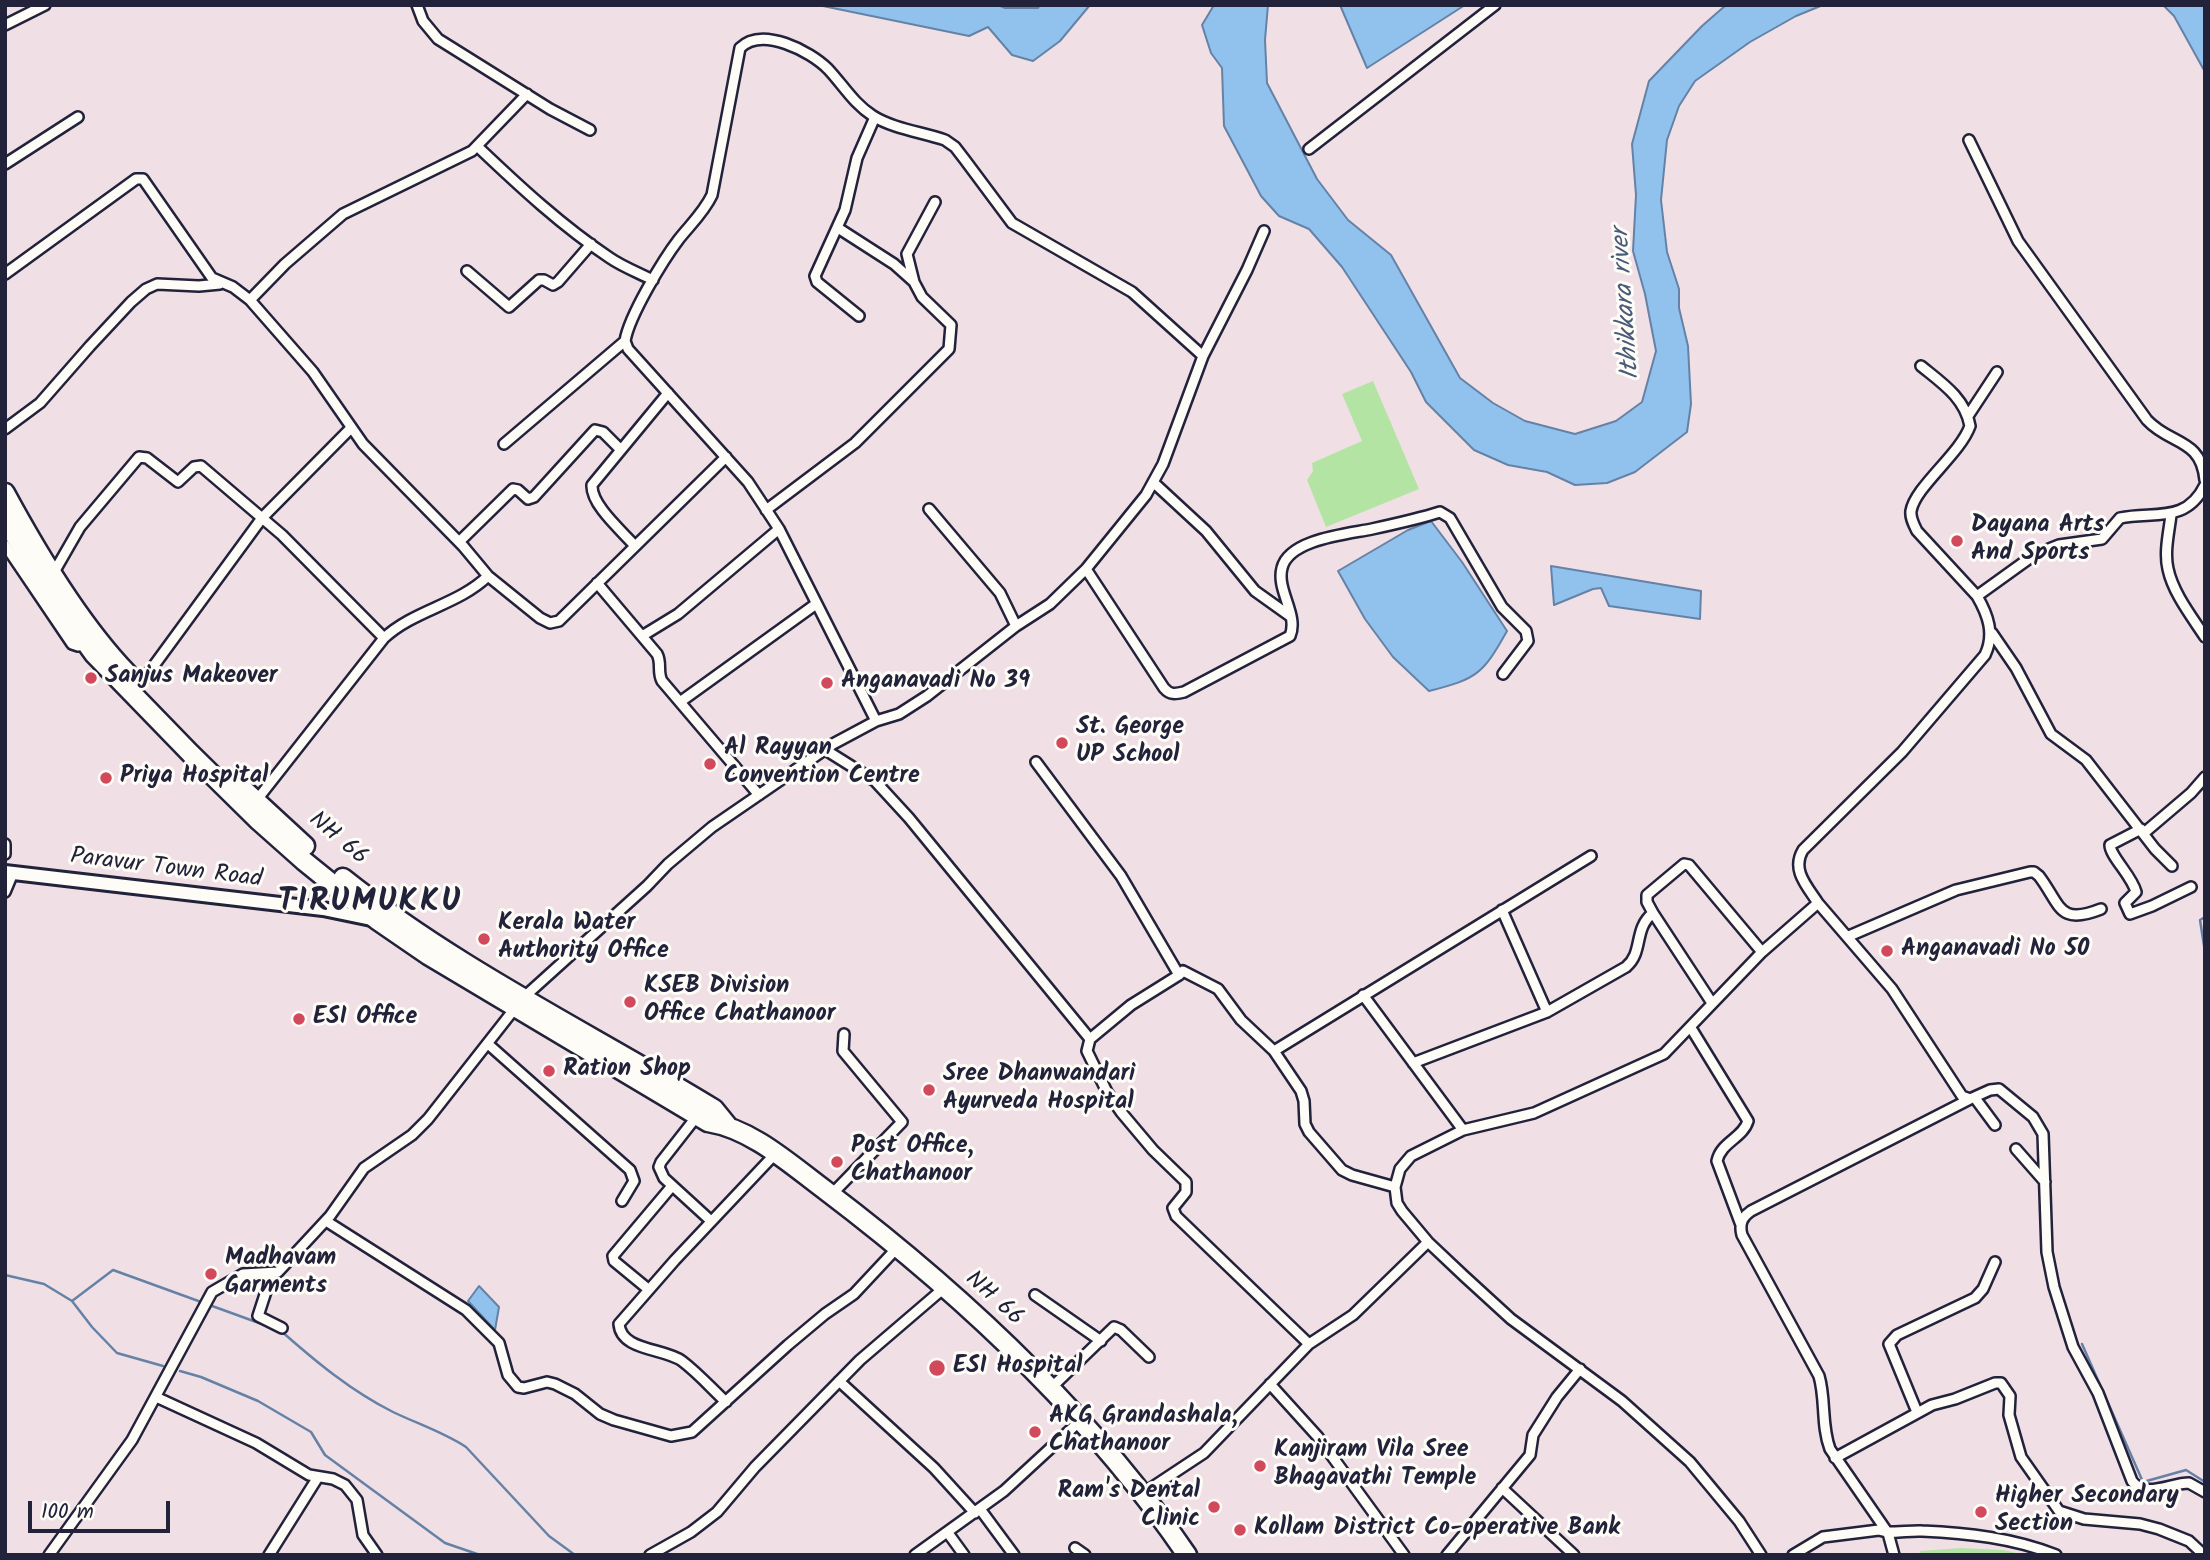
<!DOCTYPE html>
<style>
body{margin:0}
#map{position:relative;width:2210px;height:1560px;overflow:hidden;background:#f0e0e5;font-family:Kalam,sans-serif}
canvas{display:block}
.frame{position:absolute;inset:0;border:7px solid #22223b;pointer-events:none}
.scale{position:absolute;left:28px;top:1501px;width:142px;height:32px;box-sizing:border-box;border:4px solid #22223b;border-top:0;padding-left:9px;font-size:21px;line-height:24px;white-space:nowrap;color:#22223b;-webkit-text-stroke:5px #fdfcf7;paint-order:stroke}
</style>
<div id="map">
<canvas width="2210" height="1560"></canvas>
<div class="frame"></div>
<div class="scale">100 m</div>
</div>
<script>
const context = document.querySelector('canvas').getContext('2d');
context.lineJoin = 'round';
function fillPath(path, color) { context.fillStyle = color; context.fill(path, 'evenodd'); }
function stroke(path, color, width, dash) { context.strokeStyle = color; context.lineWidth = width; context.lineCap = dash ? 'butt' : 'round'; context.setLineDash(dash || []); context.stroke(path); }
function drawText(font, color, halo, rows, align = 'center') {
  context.font = font + ' Kalam,sans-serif'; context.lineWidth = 6; context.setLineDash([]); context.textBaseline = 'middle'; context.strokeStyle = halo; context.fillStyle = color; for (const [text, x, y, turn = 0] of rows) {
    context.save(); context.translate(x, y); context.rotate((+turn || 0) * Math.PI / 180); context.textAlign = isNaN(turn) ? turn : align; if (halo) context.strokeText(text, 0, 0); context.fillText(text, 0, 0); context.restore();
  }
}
const green = new Path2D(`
 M 1373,381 L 1419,489 L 1326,527 L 1307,480 L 1313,471 L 1312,463 L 1362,441 L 1342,394 Z
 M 1961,1548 L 2003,1550 L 2025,1555 L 1919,1555 L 1920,1551 Z`);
const water = new Path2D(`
 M 818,5 L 998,5 L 1005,8 L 1038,8 L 1040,5 L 1090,5 L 1060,41 L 1033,61 L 1012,55 L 988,27 L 969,36 Z
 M 1214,5 L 1268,5 L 1265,40 L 1267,83 L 1317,179 L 1348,220 L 1391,255 L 1460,378 L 1493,403 L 1525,421 L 1575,434 L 1616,421 L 1642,402 L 1656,351 L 1645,294 L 1633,251 L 1636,195 L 1632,144 L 1649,81 L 1702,26 L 1726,5 L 1823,5 L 1796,16 L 1750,42 L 1695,81 L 1679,106 L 1667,140 L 1661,200 L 1667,252 L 1679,289 L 1679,308 L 1688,346 L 1691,404 L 1687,432 L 1635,472 L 1607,483 L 1575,485 L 1547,472 L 1508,465 L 1474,450 L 1426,402 L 1411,372 L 1342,267 L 1309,229 L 1279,216 L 1261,196 L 1224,126 L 1222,68 L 1211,53 L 1202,25 Z
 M 1340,5 L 1465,5 L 1367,68 Z
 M 2163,5 L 2205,5 L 2205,72 L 2174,16 Z
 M 1431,521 L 1462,562 L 1507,631 C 1483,674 1477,679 1429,691 L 1393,657 L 1365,619 L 1338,571 L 1408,530 Z
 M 1551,566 L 1701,591 L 1700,619 L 1609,606 L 1601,588 L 1593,589 L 1554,605 Z
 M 479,1286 L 499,1307 L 495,1330 L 468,1301 Z`);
const stream = new Path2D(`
 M 2205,917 L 2200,920 L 2205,952
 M 5,1275 L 44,1284 L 72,1301 L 113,1270 L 270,1327
 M 72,1301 L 92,1327 L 117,1353 L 163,1366
 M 280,1330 C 315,1361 351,1391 393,1412 C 418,1424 443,1432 466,1447 L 549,1536 L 575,1555
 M 2082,1344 L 2143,1482 L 2186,1470 L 2205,1482
 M 180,1371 L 201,1377 L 258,1401 L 311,1432 L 325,1455 L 445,1543 L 480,1555`);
const street = new Path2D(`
 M 417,5 L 423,21 L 438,39 L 550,109 L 590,130
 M 5,25 L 45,5
 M 1969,140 L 2018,241 L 2147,420 C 2170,445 2201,438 2205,480
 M 478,147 C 519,186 562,226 610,258 C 623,267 639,273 653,280
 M 1309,149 L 1495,5
 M 5,164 L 78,117
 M 838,228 L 894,264 L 913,281
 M 467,271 L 509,307 L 539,280 L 544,280 L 553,285 L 558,282 L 591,244
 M 5,274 L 136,179 L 143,179 L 212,278 L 233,287 L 250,300 L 313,372 L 363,444 L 463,546 L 488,576 L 540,618 L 550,623 L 559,621 L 726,457
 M 250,300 L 285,264 L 343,214 L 472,151 L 527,94
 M 859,316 L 817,282 L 815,276 L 845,210 L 857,158 L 875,117
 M 1968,416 L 1997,372
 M 5,429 L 40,403 L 90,346 L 131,302 L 146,289 L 157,284 L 199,286 L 220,284
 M 504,444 L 625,341
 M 1153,482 L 1206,531 L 1255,591 L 1290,616
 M 929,509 L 1000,593 L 1016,626
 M 766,510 L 855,443 L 949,349 L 951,325 L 922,297 L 914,282 L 907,254 L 935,202
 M 2171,515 C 2169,532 2164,552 2168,569 C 2173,593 2192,617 2205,637
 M 459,542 L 513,489 L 518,490 L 528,499 L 534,497 L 595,430 L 603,432 L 620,449
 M 5,545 L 72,644 L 78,646 L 85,642
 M 635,546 C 622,531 591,505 592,485 L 668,393
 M 1086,569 L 1164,688 C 1170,695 1175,694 1184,692 L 1290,636 C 1299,615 1276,590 1282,568 C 1289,539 1348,534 1372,529 C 1395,524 1418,519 1440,512 L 1450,518 L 1502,607 L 1526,631 L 1528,641 L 1503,674
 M 53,574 L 80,527 L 139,457 L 147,458 L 178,482 L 194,467 L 201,466 L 282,535 L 384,638
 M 597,583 L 657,654 C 662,663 657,672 662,681 L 759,795
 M 1977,596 L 2034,555 L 2059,545 L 2102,539 L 2120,518 C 2154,511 2186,524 2205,485
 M 1992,633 L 2016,668 L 2051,734 L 2086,760 L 2155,849 L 2172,866
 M 642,636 L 678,614 L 779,529
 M 139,686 L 262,518 L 351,428
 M 680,702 L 816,604
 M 876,721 L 779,529 L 748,482 L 628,349 L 625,341 C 629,316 663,260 679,239 C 691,224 704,212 712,195 L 740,48 C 762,26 810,51 828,69 C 843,85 854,104 873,116 C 894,129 922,132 945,140 L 955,147 L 965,160 L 1012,223 L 1132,292 L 1203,356 L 1247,270 L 1264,231
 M 824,749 L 875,781 L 909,818 L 1090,1039 L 1087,1051 L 1107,1092 L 1121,1112 L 1153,1150 L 1186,1182 L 1186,1192 L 1173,1208 L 1176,1216 L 1309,1344
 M 1036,762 L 1121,876 L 1179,975 L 1183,971 L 1218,989 L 1241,1020 L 1274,1051 L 1301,1091 L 1304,1101 L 1305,1124 L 1309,1132 L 1342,1170 L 1352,1175 L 1395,1187
 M 256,801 L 384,638 C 414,610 458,605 488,576
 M 2141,829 L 2110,845 C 2110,856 2132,876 2136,892 L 2125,903 L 2130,914 L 2152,906 L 2191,887
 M 2144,833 L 2191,793 L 2205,777
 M 5,844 L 5,854
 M 5,892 L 13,873
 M 1818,903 L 1892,989 L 1962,1096 L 1970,1099 L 1990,1090 L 1999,1089 L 2033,1117 L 2043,1134 L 2047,1252 L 2054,1287 L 2073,1347 L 2098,1393 L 2132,1481 C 2145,1499 2170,1483 2189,1483 L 2205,1492
 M 1502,910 L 1547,1012
 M 1653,913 L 1712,1003
 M 1849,936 L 1956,890 L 2030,872 L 2034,872 L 2039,876 C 2061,905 2058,926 2101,909
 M 1363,995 L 1463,1130
 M 1691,1028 L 1748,1121 C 1743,1138 1721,1142 1717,1161 L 1741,1225
 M 1090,1039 L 1131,1005 L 1179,975
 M 488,1044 L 630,1170 L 634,1181 L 622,1201
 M 1274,1051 L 1591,856
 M 1413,1063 L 1547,1012 L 1626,967 C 1644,952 1633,929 1653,913 L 1647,902 L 1647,895 L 1684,864 L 1689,865 L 1762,952
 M 1975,1098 L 1995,1125
 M 697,1116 L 661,1162 L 659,1167 L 664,1178 L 711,1221
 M 2016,1149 L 2045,1182
 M 831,1195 L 902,1122 L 843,1051 L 844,1034
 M 326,1221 L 466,1310 L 499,1343 L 508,1375 L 518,1387 L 524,1388 L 547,1382 L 555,1384 L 575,1394 L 600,1414 L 614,1420 L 671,1436 L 692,1432 L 788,1345 L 825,1314 L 854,1294 L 897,1248
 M 272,1273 L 258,1316 L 282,1328
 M 648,1289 L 614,1261 L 613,1256 L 672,1186
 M 1035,1295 L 1101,1341
 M 839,1381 L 934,1468 L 975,1513
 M 1270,1384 L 1318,1437 L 1404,1555
 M 1050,1389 L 1114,1327 L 1121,1330 L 1149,1357
 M 156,1397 L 256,1443 L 309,1475 L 333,1479 L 345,1485 L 357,1500 L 363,1535 L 377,1555
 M 726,1402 C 712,1389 698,1373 682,1361 C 664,1348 621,1351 619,1324 L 675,1260 L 776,1153
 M 1917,1412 L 1889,1344 L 1897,1335 L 1975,1298 L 1983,1289 L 1995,1262
 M 1835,1458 L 1932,1405 L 1955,1399 L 1995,1383 L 2001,1383 L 2010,1396 L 2009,1415 L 2021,1457 L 2059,1511 L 2084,1519 L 2140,1524 L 2159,1529 L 2189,1541 L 2204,1555
 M 1502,1488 L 1574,1555
 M 1142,1494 L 1204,1453 L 1309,1344 L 1353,1315 L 1428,1242
 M 980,1509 L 1014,1555
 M 948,1533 L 964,1555
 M 1075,1548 L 1085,1555
 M 49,1555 L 132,1440 L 212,1292 L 243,1274 L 278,1272 L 330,1216 L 364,1168 L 412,1135 L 428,1119 L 523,998 L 647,886 L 668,864 L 712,827 L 833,744 L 876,721 L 899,714 L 927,696 L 1016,626 L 1050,604 L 1086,569 L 1146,495 L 1163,464 L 1203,356
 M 269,1555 L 318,1477
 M 650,1555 L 691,1532 L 717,1512 L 755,1467 L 860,1360 L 944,1288
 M 915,1555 L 1004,1491 L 1080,1421
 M 1447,1555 L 1530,1455 L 1533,1435 L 1557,1397 L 1580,1369
 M 1761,1555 L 1739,1521 L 1690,1462 L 1622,1401 L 1511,1319 L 1464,1276 L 1428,1242 L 1402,1211 L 1397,1203 L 1395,1187 L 1400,1169 L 1411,1156 L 1463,1130 L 1534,1113 L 1664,1054 L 1762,952 L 1818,903 C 1807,886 1791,870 1803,850 L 1902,752 L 1985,655 C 1995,634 1988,615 1977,596 L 1917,531 C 1914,525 1910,518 1911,511 C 1915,487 1960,454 1970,426 C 1965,398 1942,383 1921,366
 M 1793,1555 L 1823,1537 L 1879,1530 C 1893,1535 1907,1530 1922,1531 C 1967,1533 2014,1538 2056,1555
 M 1894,1555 L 1888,1533 L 1830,1449 C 1821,1425 1826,1400 1819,1376 L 1742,1235 C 1739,1224 1742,1217 1751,1211 L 1970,1099`);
const secondary = new Path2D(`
 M 5,872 L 323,909 L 376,920`);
const highway = new Path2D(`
 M 5,493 C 38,554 79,623 127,673
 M 5,520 L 55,600 L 94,654 L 191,754 L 259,821 L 304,861 L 377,920 L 428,955 L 708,1122 C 752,1129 790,1164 825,1190 C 961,1293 1091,1414 1187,1555
 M 241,787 L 305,846
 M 343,878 C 457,969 590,1033 714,1109 L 727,1125`);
const markers = [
 [1957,541,7,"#d1495b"],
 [91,678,7,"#d1495b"],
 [827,683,7,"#d1495b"],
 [1062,743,7,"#d1495b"],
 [710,764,7,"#d1495b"],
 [106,778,7,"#d1495b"],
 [484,939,7,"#d1495b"],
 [1887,951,7,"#d1495b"],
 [630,1002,7,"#d1495b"],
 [299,1019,7,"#d1495b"],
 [549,1071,7,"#d1495b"],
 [929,1090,7,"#d1495b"],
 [837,1162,7,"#d1495b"],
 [211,1274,7,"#d1495b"],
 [937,1368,9,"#d1495b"],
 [1035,1432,7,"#d1495b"],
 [1260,1466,7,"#d1495b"],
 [1214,1507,7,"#d1495b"],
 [1981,1512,7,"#d1495b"],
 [1240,1530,7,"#d1495b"]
];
const poiNames = [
 ["Dayana Arts",1971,527],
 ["And Sports",1971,555],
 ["Sanjus Makeover",105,678],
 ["Anganavadi No 39",841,683],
 ["St. George",1076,729],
 ["UP School",1076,757],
 ["Al Rayyan",724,750],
 ["Convention Centre",724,778],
 ["Priya Hospital",120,778],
 ["Kerala Water",498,925],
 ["Authority Office",498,953],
 ["Anganavadi No 50",1901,951],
 ["KSEB Division",644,988],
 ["Office Chathanoor",644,1016],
 ["ESI Office",313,1019],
 ["Ration Shop",563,1071],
 ["Sree Dhanwandari",943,1076],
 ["Ayurveda Hospital",943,1104],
 ["Post Office,",851,1148],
 ["Chathanoor",851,1176],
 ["Madhavam",225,1260],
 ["Garments",225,1288],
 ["ESI Hospital",953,1368],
 ["AKG Grandashala,",1049,1418],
 ["Chathanoor",1049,1446],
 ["Kanjiram Vila Sree",1274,1452],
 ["Bhagavathi Temple",1274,1480],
 ["Ram's Dental",1200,1493,"right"],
 ["Clinic",1200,1521,"right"],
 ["Higher Secondary",1995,1498],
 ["Section",1995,1526],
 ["Kollam District Co-operative Bank",1254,1530]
];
const streetNames = [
 ["NH 66",337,840,40],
 ["Paravur Town Road",166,870,7],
 ["NH 66",993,1300,42]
];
const waterNames = [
 ["Ithikkara river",1628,304,-94]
];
const districtNames = [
 ["TIRUMUKKU",370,905]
];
fillPath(green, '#b4e4a3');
fillPath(water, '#91c2ed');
stroke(water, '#6582a6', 2);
stroke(stream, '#6582a6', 2.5);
stroke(street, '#22223b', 14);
stroke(secondary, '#22223b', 18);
stroke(highway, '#22223b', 23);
stroke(street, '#fdfcf7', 9);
stroke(secondary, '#fdfcf7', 12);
stroke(highway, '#fdfcf7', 18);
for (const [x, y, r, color] of markers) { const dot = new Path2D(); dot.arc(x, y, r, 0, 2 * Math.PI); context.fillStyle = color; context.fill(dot); stroke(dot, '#fdfcf7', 2.5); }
drawText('bold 24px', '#22223b', '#fdfcf7', poiNames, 'left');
drawText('24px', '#22223b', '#fdfcf7', streetNames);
drawText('italic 26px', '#495a79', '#fdfcf7', waterNames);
context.letterSpacing = '2px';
drawText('bold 32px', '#22223b', '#fdfcf7', districtNames);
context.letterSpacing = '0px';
</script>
